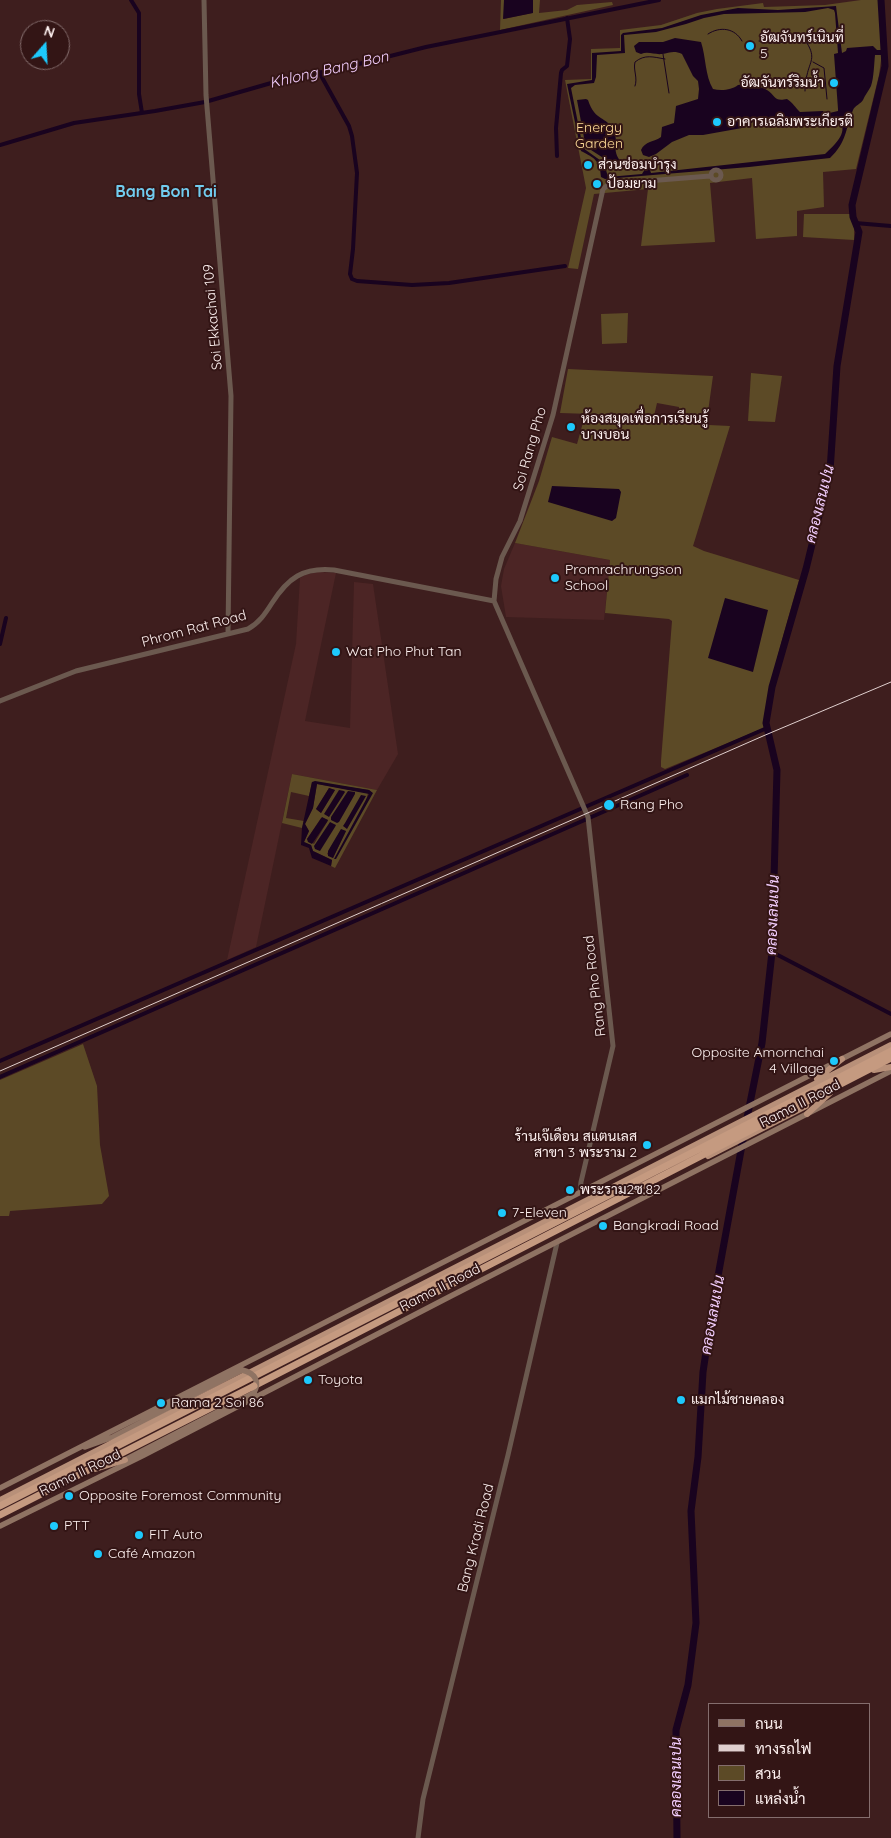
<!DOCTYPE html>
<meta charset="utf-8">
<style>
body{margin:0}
#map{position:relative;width:891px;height:1838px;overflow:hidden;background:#3e1e1e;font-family:Quicksand,Sarabun,sans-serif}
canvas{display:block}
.legend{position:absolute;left:708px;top:1703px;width:162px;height:115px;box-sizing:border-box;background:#331515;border:1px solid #846d6d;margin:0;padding:6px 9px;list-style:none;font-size:15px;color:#fef1f0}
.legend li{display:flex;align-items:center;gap:10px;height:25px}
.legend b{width:25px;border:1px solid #846d6d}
.north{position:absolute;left:20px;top:20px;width:50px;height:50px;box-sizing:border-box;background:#331515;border:1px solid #846d6d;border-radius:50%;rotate:19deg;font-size:14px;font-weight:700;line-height:20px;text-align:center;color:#fef1f0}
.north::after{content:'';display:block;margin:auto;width:18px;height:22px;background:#1dc9fc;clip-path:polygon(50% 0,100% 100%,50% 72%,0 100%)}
</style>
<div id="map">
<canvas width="891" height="1838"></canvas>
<ul class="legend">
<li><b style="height:6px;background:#8f7363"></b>ถนน</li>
<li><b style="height:6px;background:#e0d0cf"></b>ทางรถไฟ</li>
<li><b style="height:14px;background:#5c4a26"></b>สวน</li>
<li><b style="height:14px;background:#19031f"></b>แหล่งน้ำ</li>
</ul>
<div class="north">N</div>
</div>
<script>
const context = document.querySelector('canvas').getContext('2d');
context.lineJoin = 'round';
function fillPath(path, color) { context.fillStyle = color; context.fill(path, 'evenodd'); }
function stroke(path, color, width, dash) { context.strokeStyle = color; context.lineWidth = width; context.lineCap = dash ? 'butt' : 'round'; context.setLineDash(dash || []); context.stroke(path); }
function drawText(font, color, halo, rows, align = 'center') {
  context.font = font + ' Quicksand,Sarabun,sans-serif'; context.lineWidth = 4; context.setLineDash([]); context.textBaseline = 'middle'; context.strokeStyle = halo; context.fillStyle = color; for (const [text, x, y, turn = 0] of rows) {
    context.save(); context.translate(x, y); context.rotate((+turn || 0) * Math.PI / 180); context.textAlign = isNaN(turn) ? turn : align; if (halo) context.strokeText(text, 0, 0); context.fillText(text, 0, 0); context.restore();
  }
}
const built = new Path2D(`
 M 515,543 L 610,560 L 604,620 L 506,617 L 501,586 L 504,569 Z
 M 318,572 L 336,573 L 305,721 L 350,728 L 354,582 L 373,584 L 398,754 L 377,790 L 292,774 L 256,947 L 227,960 L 296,644 L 300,578 L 305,575 Z`);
const green = new Path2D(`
 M 501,0 L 504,0 L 504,19 L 532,13 L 533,0 L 540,0 L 539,13 L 567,10 L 577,5 L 612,2 L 613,5 L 500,30 Z
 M 861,0 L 878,0 L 883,46 L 879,75 L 856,169 L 823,172 L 824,207 L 797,211 L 797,236 L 756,239 L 752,178 L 710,183 L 715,242 L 641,246 L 648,189 L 594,194 L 578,269 L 568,268 L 586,188 L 565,80 L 591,79 L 591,49 L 620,48 L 620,30 L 661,25 L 697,13 L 717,9 L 763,3 L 764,7 L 825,5 Z
 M 804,214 L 850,214 L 854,227 L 854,240 L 803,237 Z
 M 628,313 L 627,343 L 602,344 L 601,314 Z
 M 568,369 L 713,376 L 707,419 L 678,418 L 679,407 L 657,403 L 654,416 L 560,413 Z
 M 751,373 L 782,376 L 775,422 L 748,421 Z
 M 584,419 L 730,426 L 693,546 L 704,551 L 799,580 C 785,629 770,677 764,728 L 665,769 L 661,767 L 661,761 L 672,621 L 669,619 L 605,613 L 610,560 L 515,543 L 539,481 L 552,437 L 577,444 Z
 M 292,774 L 377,790 L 335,868 L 331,866 L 332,860 L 313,851 L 311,845 L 304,842 L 309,831 L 305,824 L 313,808 L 317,784 L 368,793 L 366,801 L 372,793 L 369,790 L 312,782 L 309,796 L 291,792 L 286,818 L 304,821 L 302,828 L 282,823 ZM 329,788 L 335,790 L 321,813 L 316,809 ZM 321,818 L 328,820 L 327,822 L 314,844 L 307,839 ZM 341,830 L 346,831 L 333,858 L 327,854 Z
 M 83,1044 L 97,1086 L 100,1145 L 109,1196 L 102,1204 L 10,1211 L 9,1216 L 0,1216 L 0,1080 Z`);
const water = new Path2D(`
 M 504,0 L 533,0 L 533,13 L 503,19 Z
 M 836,6 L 842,53 L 846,51 L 847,48 L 873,46 L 877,50 L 882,50 L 882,55 L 875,55 C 874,64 874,77 871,86 C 869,90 865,95 863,100 C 861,104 855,105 853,110 C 845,130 847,142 830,158 L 749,167 L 605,179 L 601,177 C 600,161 595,158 581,151 L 567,84 L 592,80 L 592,53 L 621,51 L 621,35 L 623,33 L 662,28 L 701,15 L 738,8 L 778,10 ZM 828,8 L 834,10 L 835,13 L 838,53 L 834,54 L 838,109 L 838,111 L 825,114 L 823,111 L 800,112 C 795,107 793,103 787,99 C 774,102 776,96 767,90 C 760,85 746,84 738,85 C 732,90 721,91 713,89 C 705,76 706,57 701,42 L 675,38 L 663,42 L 639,42 L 634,46 L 636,52 L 641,54 C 648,51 655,55 662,54 C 669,53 674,50 682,54 L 693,76 L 698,81 L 699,89 L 698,99 L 676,106 L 674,123 L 662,127 L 661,137 C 654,142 645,141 641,150 L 643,155 L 649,157 L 656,154 L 672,142 L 689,135 L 703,135 L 742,128 L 762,117 L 782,118 L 791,125 L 825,124 L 827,120 L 837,119 C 851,130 835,145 825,154 L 651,173 L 649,167 L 647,166 L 642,174 L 608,177 L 604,163 L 583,148 L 571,88 L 575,85 L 594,83 L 596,77 L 597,55 L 625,53 L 624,35 L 656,32 L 686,24 L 704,18 L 724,14 L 805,12 Z
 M 586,99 L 588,100 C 595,122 607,116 613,130 C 621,145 608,150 625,166 L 624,168 L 609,169 L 608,161 L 591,150 L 585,143 L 577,100 Z
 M 552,486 L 619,489 L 621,492 L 616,518 L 612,521 L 548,502 Z
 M 725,598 L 768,610 L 753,672 L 708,658 Z
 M 315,781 L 369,790 L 373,793 L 336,859 L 334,859 L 369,794 L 317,784 L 313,808 L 305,824 L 309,831 L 304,842 L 311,845 L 313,851 L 332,860 L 331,866 L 312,858 L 309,848 L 301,845 L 302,828 L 312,782 Z
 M 329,788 L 335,790 L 321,813 L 316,809 Z
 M 339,790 L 344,791 L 345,792 L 329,817 L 324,814 Z
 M 348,791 L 355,792 L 355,794 L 339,822 L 337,823 L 331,820 L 331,817 Z
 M 361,795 L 366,796 L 347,829 L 343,826 L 345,823 Z
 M 322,817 L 328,820 L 327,822 L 312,844 L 308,842 L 307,839 Z
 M 330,822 L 336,825 L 335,827 L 320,851 L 315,849 L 314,846 Z
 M 341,829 L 346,831 L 333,858 L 328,856 L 328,851 Z`);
const stream = new Path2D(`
 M 708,34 C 720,26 735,28 742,41
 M 759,41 L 779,43 L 798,39 L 807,43 C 816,58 810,61 807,75 C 805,80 805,86 805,91
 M 663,54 L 669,93
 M 813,62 L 824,68 L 827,99
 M 635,86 C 638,78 633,70 635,62 C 645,54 653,57 665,59`);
const canal = new Path2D(`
 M 131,0 L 139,13 L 139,94 L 142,113
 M 319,72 L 349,126 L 352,136 L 357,173 L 353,249 L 350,274 L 352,279 L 357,281 L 412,285 L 449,283 L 565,266
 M 0,145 L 74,123 L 155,111 L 205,102 L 299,75 L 331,71 L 426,47 L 659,0
 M 557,156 L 556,128 L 561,73 L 562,70 L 567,66 L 570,39 L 567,18
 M 855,223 L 891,226
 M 0,644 L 6,618
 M 772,952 L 891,1014
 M 0,1061 L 767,728
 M 0,1077 L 687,775`);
const river = new Path2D(`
 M 746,1123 L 762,1043 L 772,952 L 777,770 L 766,723 L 772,687 L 806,569 L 830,471 L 837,366 L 859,232 L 853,217 L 852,205 L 885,66 L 881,0
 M 677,1838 L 676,1730 L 688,1685 L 696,1623 L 691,1511 L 698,1457 L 703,1372 L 714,1298 L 744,1134`);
const tertiary = new Path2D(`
 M 204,0 L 206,95 L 231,396 L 228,633
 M711 175a5 5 0 1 1 10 0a5 5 0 1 1-10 0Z
 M 0,701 L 76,671 L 248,629 C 259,623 265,614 272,603 C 288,578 303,567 334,570 L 494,601
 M 580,1192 L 581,1182 L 613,1046 L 588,817 L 494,601 L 496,579 L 502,557 L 520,521 L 553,415 L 603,189 L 609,184 L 710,176
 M 418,1838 L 423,1799 L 508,1455 L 557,1243`);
const secondary = new Path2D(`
 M 85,1447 L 113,1437 L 242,1370
 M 123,1461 L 254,1393
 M 0,1488 L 891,1034
 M 0,1526 L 144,1455 L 449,1297 L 891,1071`);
const trunk = new Path2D(`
 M 874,1070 L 891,1067
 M 817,1079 L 842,1059
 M 807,1114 L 830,1093
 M 708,1156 L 806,1106
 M 95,1469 L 125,1460
 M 0,1500 L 891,1045`);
const motorway = new Path2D(`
 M 254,1386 L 891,1058
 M 0,1506 L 891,1051`);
const rail = new Path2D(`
 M 0,1071 L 763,736 L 891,682`);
const secondaryBridge = new Path2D(`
 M 242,1370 C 255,1373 260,1381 254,1393`);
const motorwayBridge = new Path2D(`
 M 0,1515 L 254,1386`);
const markers = [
 [750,46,5,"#1dc9fc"],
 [834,83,5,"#1dc9fc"],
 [717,122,5,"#1dc9fc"],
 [588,165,5,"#1dc9fc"],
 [597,184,5,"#1dc9fc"],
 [571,427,5,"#1dc9fc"],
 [555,578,5,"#1dc9fc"],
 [336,652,5,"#1dc9fc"],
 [609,805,6,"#1dc9fc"],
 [834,1061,5,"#1dc9fc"],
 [647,1145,5,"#1dc9fc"],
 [570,1190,5,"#1dc9fc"],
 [502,1213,5,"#1dc9fc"],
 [603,1226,5,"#1dc9fc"],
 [308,1380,5,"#1dc9fc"],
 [681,1400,5,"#1dc9fc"],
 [161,1403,5,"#1dc9fc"],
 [69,1496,5,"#1dc9fc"],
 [54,1526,5,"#1dc9fc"],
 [139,1535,5,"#1dc9fc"],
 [98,1554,5,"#1dc9fc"]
];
const poiNames = [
 ["อัฒจันทร์เนินที่",760,38],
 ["5",760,54],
 ["อัฒจันทร์ริมน้ำ",824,83,"right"],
 ["อาคารเฉลิมพระเกียรติ",727,122],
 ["ส่วนซ่อมบำรุง",598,165],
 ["ป้อมยาม",607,184],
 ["ห้องสมุดเพื่อการเรียนรู้",581,419],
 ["บางบอน",581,435],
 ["Promrachrungson",565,570],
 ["School",565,586],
 ["Wat Pho Phut Tan",346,652],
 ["Rang Pho",620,805],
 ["Opposite Amornchai",824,1053,"right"],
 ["4 Village",824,1069,"right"],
 ["ร้านเจ๊เดือน สแตนเลส",637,1137,"right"],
 ["สาขา 3 พระราม 2",637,1153,"right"],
 ["พระราม2ซ.82",580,1190],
 ["7-Eleven",512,1213],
 ["Bangkradi Road",613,1226],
 ["Toyota",318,1380],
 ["แมกไม้ชายคลอง",691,1400],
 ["Rama 2 Soi 86",171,1403],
 ["Opposite Foremost Community",79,1496],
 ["PTT",64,1526],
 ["FIT Auto",149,1535],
 ["Café Amazon",108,1554]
];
const parkNames = [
 ["Energy",599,128],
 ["Garden",599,144]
];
const streetNames = [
 ["Soi Ekkachai 109",213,317,-95],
 ["Soi Rang Pho",530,449,-74],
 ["Phrom Rat Road",194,629,-15],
 ["Rang Pho Road",595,986,-97],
 ["Rama II Road",800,1104,-27],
 ["Rama II Road",440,1288,-27],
 ["Rama II Road",80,1473,-26],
 ["Bang Kradi Road",476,1538,-76]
];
const waterNames = [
 ["Khlong Bang Bon",329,70,-13],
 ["คลองเลนเปน",820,504,-76],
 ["คลองเลนเปน",773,915,-88],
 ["คลองเลนเปน",713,1315,-80],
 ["คลองเลนเปน",676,1777,-90]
];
const quarterNames = [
 ["Bang Bon Tai",166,192]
];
fillPath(built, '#4c2525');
fillPath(green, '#5c4a26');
fillPath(water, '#19031f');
stroke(stream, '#19031f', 1);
stroke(canal, '#19031f', 4);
stroke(river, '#19031f', 7);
stroke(tertiary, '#6b594f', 5);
stroke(secondary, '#8f7363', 5.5);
stroke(trunk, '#b89079', 6);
stroke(motorway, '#c59a80', 7);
stroke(rail, '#e0d0cf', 1);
stroke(secondaryBridge, '#8f7363', 5.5);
stroke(motorwayBridge, '#c59a80', 7);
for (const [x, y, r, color] of markers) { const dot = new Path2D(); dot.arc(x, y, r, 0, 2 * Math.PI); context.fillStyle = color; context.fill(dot); stroke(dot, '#331515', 2); }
drawText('14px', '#fef1f0', '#331515', poiNames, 'left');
drawText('14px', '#fedb98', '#331515', parkNames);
drawText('14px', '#fef1f0', '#331515', streetNames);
drawText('italic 15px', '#f3cefe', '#331515', waterNames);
drawText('bold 16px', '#71ccef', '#331515', quarterNames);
</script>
